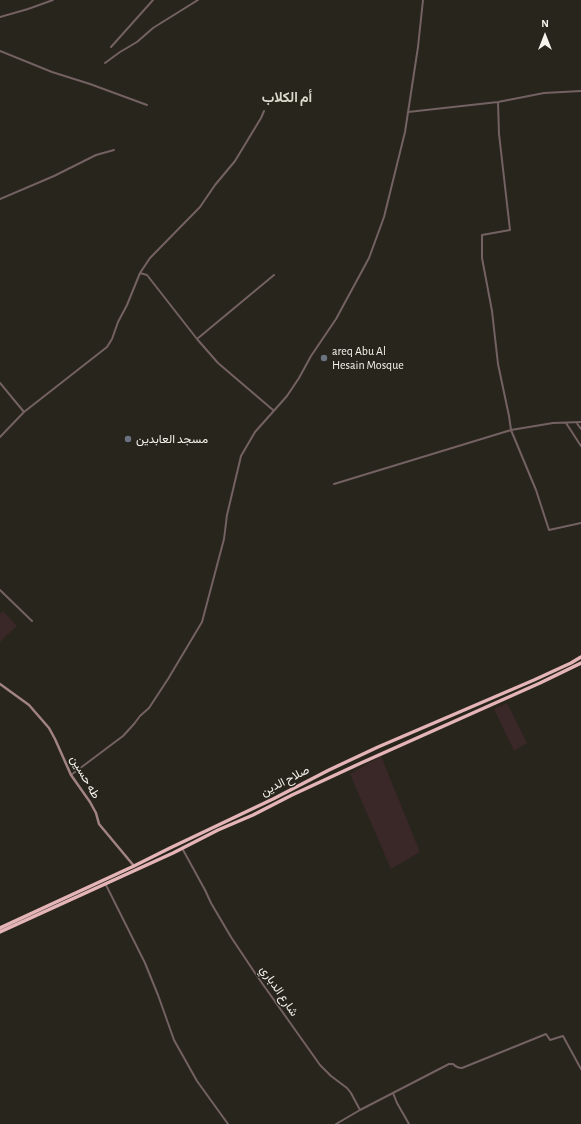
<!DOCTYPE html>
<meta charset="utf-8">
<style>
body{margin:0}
#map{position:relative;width:581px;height:1124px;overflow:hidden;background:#28251c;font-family:"Alegreya Sans",sans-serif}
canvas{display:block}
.north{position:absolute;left:525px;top:16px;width:40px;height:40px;-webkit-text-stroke:3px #28251c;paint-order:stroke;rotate:0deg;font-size:11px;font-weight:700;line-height:16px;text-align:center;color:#f5f3ec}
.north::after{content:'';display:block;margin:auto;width:14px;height:18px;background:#f5f3ec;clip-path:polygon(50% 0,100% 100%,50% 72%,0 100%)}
</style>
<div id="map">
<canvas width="581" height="1124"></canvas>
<div class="north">N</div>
</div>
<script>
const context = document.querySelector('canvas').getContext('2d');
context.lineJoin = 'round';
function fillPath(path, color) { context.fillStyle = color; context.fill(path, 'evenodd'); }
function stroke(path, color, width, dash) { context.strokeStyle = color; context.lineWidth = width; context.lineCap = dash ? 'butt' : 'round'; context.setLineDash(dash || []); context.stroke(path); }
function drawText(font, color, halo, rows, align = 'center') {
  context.font = font + ' "Alegreya Sans",Vazirmatn,sans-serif'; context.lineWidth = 3; context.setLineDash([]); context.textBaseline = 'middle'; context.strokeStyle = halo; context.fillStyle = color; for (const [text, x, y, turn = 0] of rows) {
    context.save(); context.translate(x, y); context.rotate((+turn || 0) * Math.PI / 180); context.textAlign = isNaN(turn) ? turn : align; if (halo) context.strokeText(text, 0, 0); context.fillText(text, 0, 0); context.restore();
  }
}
const industrial = new Path2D(`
 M 3,611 L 17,626 L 0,642 L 0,614 Z
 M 507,703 L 527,743 L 514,751 L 494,709 Z
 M 381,756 L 420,852 L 391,869 L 350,774 Z`);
const street = new Path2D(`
 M 0,17 L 28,9 L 53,0
 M 111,47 L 153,0
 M 0,51 L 52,72 L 90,84 L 147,105
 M 105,63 L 120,52 L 137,42 L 153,28 L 198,0
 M 498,102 L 499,134 L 510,230 L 482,235 L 482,258 L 492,311 L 498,364 L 509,416 L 511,430 L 536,490 L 549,530 L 581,523
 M 408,112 L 498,102 L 544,93 L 581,91
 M 0,199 L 54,176 L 96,155 L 114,150
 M 140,273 L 147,275 L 197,339 L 218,363 L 273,410
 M 197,339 L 274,275
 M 0,383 L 24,412
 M 576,422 L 581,429
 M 566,423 L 581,446
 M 0,437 L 24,412 L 107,347 L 112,339 L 118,322 L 127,305 L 140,273 L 150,258 L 200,207 L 215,185 L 235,161 L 261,118 L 264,111
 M 334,484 L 511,430 L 553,423 L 581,422
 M 0,590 L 32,621
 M 71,775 L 123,736 L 134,724 L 140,716 L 149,708 L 168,679 L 202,622 L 224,539 L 227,515 L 241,456 L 255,432 L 287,396 L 299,378 L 311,356 L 336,319 L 369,258 L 384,217 L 405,132 L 418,47 L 423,0
 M 182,848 L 205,890 L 211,903 L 231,937 L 257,976 L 320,1065 L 331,1076 L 347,1088 L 351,1093 L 360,1110 L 336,1124
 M 106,885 L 145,963 L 158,995 L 174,1040 L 197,1081 L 228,1124
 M 393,1093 L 397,1103 L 409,1124
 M 360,1110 L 449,1064 L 453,1064 C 456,1067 458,1068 462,1068 L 546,1034 L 550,1040 L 563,1036 L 581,1069`);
const secondary = new Path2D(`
 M 0,684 L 29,705 L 49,728 L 55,739 L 71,775 L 90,802 L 96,813 L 99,824 L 134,866`);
const highway = new Path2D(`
 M 0,928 L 134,866 L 170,848 L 273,799 L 329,770 L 378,747 L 534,680 L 571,663 L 581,657
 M 0,932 L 173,853 L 218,830 L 253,815 L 292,795 L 361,763 L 540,683 L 581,663`);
const markers = [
 [324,358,4,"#6b7280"],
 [128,439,4,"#6b7280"]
];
const poiNames = [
 ["areq Abu Al",332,351],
 ["Hesain Mosque",332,365],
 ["مسجد العابدين",136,439]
];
const streetNames = [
 ["طه حسين",85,777,60],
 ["صلاح الدين",285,781,-27],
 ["شارع الدباري",279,991,56]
];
const quarterNames = [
 ["أم الكلاب",287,98]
];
fillPath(industrial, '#3a2727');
stroke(street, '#746162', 2);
stroke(secondary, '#a28384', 2.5);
stroke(highway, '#e4b4b7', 3.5);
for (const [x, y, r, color] of markers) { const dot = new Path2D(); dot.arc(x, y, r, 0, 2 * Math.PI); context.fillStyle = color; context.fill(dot); stroke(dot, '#28251c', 1.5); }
drawText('12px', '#f5f3ec', '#28251c', poiNames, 'left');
drawText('12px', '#f5f3ec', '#28251c', streetNames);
drawText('bold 14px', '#dbd7ca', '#28251c', quarterNames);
</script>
